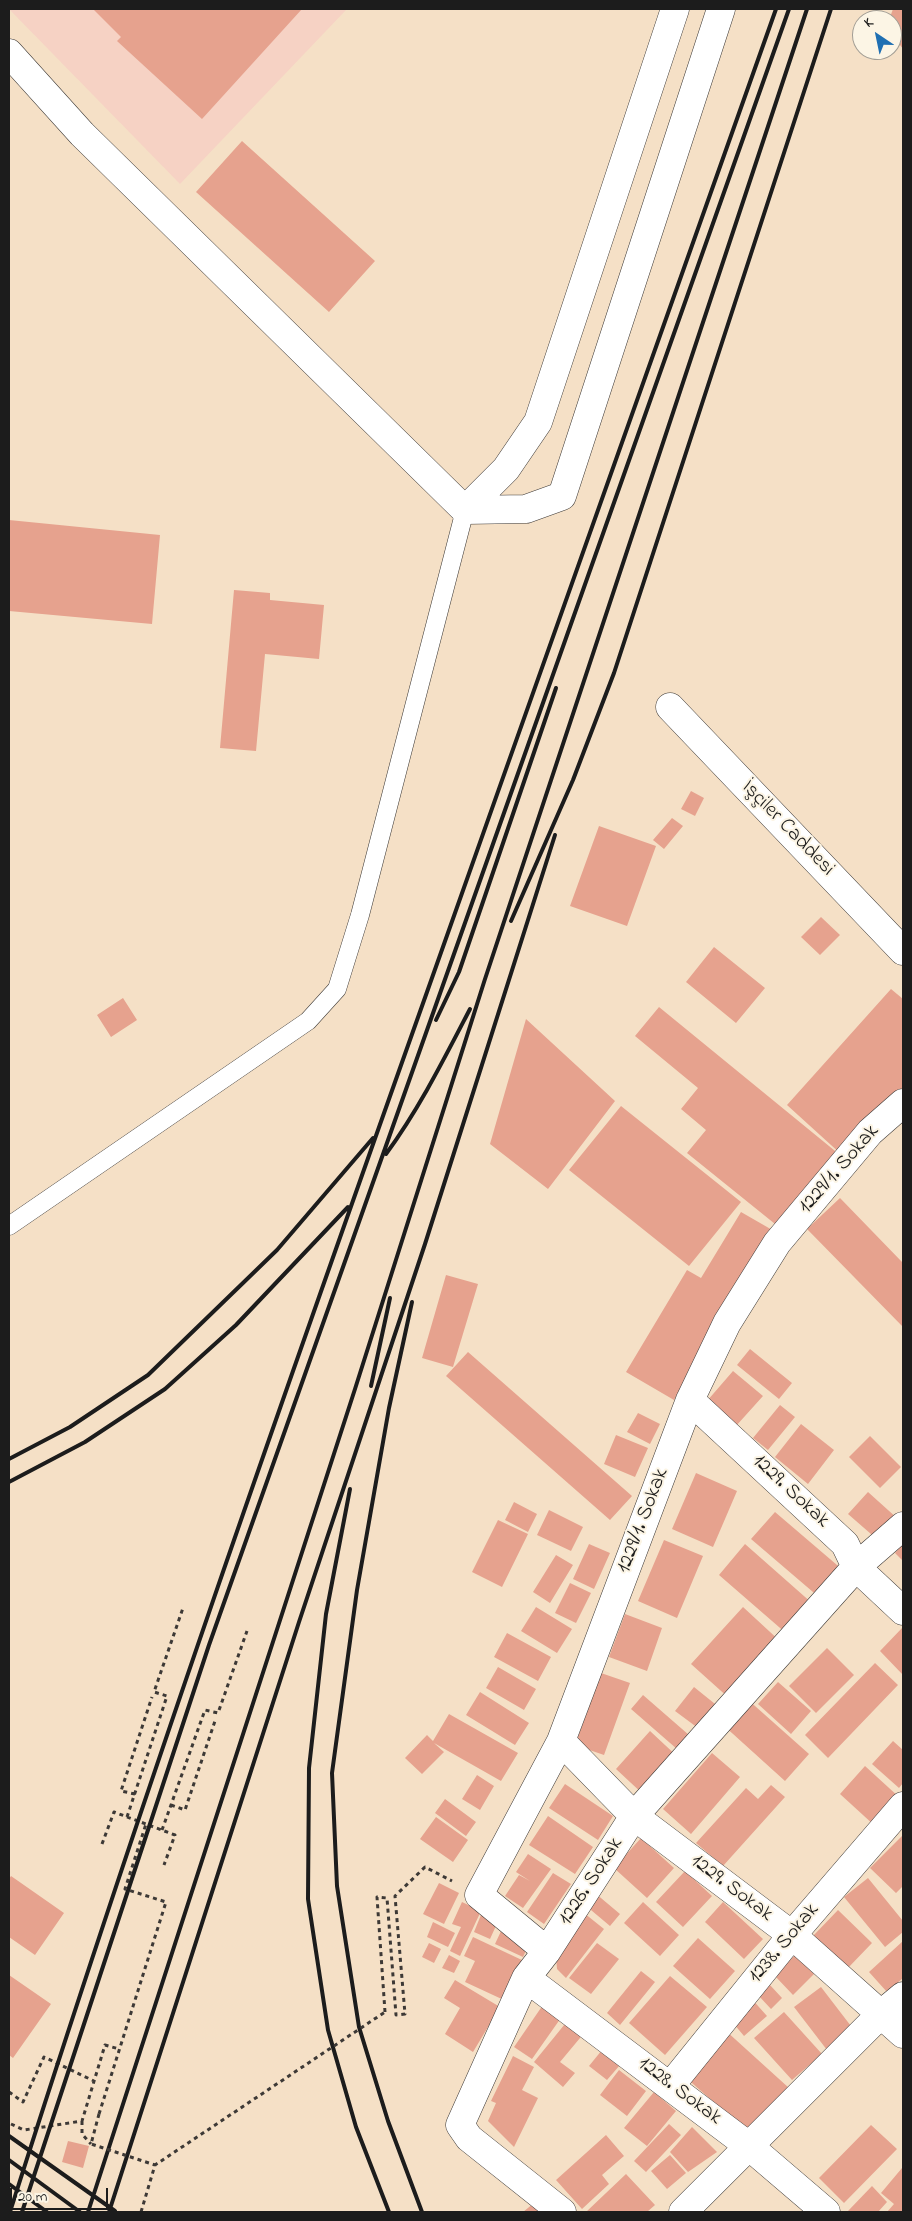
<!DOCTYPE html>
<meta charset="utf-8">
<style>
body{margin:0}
#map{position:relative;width:912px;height:2221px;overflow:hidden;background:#f5e0c6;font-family:"Indie Flower",sans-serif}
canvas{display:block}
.frame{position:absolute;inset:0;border:10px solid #1c1c1c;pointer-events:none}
.north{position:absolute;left:852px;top:10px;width:50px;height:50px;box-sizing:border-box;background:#fcf5e5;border:1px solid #a29e95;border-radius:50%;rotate:326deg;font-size:14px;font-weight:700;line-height:20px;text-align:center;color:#1c1c1c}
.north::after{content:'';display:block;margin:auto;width:18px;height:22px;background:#1f6fb2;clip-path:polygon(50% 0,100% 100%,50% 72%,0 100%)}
.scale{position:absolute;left:10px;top:2188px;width:98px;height:22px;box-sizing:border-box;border:2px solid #1c1c1c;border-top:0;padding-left:6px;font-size:15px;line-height:18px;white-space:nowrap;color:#1c1c1c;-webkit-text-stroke:4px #fcf5e5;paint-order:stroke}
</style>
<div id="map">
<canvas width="912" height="2221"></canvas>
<div class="frame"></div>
<div class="north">K</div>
<div class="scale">20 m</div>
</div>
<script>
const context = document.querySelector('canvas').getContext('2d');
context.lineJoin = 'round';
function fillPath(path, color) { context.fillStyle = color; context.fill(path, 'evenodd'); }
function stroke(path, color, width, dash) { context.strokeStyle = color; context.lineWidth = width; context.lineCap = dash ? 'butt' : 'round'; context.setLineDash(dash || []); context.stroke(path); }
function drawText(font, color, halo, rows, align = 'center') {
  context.font = font + ' "Indie Flower",sans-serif'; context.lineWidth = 4; context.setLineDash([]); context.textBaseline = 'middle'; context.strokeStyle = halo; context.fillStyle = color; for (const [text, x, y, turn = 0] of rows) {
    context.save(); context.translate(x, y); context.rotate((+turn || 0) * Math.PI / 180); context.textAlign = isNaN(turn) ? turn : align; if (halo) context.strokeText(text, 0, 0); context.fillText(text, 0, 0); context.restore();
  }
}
const built = new Path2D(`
 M 9,9 L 347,9 L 180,184 Z`);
const building = new Path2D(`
 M 93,9 L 302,9 L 202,119 L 117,41 L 121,37 Z
 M 893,9 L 903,9 L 903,49 L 892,34 L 892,20 L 889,20 Z
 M 242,141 L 375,261 L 329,312 L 196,192 Z
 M 9,520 L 160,535 L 152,624 L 9,611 Z
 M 234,590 L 270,593 L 270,600 L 324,605 L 319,659 L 265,654 L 256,751 L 220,748 Z
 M 691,791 L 704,798 L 695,816 L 681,809 Z
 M 672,818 L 683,826 L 664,849 L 653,840 Z
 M 599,826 L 656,846 L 627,926 L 570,906 Z
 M 821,917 L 840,935 L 820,955 L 801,937 Z
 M 714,947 L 765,988 L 736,1023 L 686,982 Z
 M 891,989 L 903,999 L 903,1087 L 842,1155 L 787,1105 Z
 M 123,998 L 137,1020 L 111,1037 L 97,1015 Z
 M 659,1007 L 840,1155 L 780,1228 L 687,1153 L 706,1130 L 681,1109 L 698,1088 L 635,1036 Z
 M 526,1019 L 615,1101 L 548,1189 L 490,1144 Z
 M 621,1106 L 741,1202 L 689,1266 L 569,1170 Z
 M 840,1198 L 903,1263 L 903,1327 L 807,1229 Z
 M 741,1212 L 774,1231 L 674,1400 L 626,1372 L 687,1270 L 701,1278 Z
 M 446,1275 L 478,1284 L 453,1367 L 422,1358 Z
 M 750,1349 L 792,1383 L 779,1399 L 737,1365 Z
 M 468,1352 L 632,1496 L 610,1520 L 446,1376 Z
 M 733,1371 L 763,1396 L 736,1426 L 707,1401 Z
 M 780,1405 L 795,1417 L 768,1450 L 753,1438 Z
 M 638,1413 L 660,1424 L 650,1444 L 627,1432 Z
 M 801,1424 L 834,1450 L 808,1484 L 775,1457 Z
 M 616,1435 L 648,1448 L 635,1477 L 604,1464 Z
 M 870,1436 L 901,1467 L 880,1488 L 849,1457 Z
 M 696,1473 L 737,1491 L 713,1547 L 672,1529 Z
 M 868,1492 L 898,1519 L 879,1541 L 848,1514 Z
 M 514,1502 L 537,1514 L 528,1532 L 505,1520 Z
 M 549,1510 L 583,1527 L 571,1551 L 537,1535 Z
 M 775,1512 L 844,1571 L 820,1598 L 751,1539 Z
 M 498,1520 L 528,1534 L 502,1587 L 472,1572 Z
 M 664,1540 L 703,1556 L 677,1618 L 638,1601 Z
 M 589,1544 L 610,1553 L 594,1589 L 573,1579 Z
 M 745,1544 L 813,1604 L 787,1634 L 719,1575 Z
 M 903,1544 L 903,1561 L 895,1553 Z
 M 556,1555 L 573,1565 L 550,1603 L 533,1592 Z
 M 570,1583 L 591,1593 L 576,1623 L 555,1613 Z
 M 536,1607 L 572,1629 L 557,1653 L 521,1631 Z
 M 743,1607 L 782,1643 L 730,1699 L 691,1664 Z
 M 625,1614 L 662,1628 L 647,1671 L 609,1657 Z
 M 903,1627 L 903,1675 L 880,1651 Z
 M 507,1633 L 551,1657 L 538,1681 L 494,1657 Z
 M 827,1648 L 854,1675 L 816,1713 L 789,1686 Z
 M 875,1663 L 898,1685 L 828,1758 L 805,1735 Z
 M 498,1667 L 536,1689 L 524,1710 L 486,1688 Z
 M 601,1673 L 630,1683 L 604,1755 L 575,1745 Z
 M 778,1682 L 811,1711 L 791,1734 L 758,1704 Z
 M 694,1687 L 720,1708 L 702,1731 L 675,1711 Z
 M 480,1692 L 529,1723 L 515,1745 L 466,1715 Z
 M 643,1695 L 697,1742 L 685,1756 L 631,1709 Z
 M 746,1698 L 809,1754 L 785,1781 L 722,1724 Z
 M 449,1714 L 518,1753 L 501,1781 L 434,1743 L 444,1752 L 422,1774 L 405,1758 L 427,1735 L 433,1741 Z
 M 650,1731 L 680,1759 L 645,1796 L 616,1769 Z
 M 893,1741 L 903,1750 L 903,1783 L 899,1788 L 872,1764 Z
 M 712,1753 L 740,1777 L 691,1834 L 663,1809 Z
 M 865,1766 L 900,1798 L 875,1826 L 840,1794 Z
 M 477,1775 L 494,1786 L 480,1810 L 462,1799 Z
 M 565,1784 L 613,1816 L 598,1840 L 549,1808 Z
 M 771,1785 L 785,1797 L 723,1866 L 696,1843 L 746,1788 L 758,1799 Z
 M 445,1799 L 476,1822 L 466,1836 L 435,1813 Z
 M 548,1816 L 593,1847 L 575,1874 L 529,1845 Z
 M 436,1817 L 468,1840 L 453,1862 L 420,1839 Z
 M 903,1835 L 903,1886 L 896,1893 L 870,1868 Z
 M 641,1838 L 674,1868 L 647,1898 L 614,1868 Z
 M 528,1854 L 551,1869 L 523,1908 L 505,1896 L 519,1875 L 530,1881 L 516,1872 Z
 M 685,1871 L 712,1896 L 683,1927 L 656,1902 Z
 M 553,1873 L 571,1884 L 544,1924 L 527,1912 Z
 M 11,1876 L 64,1913 L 35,1955 L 9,1937 L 9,1879 Z
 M 868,1878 L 903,1921 L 903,1932 L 885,1947 L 844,1897 Z
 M 439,1883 L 459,1893 L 444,1924 L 423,1914 Z
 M 595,1893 L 620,1914 L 610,1926 L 585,1905 Z
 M 462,1902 L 481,1911 L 460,1956 L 450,1951 L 461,1927 L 452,1924 Z
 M 643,1902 L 679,1935 L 660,1956 L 624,1923 Z
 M 723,1902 L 763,1939 L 744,1959 L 705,1922 Z
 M 483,1910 L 500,1917 L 490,1939 L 474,1932 Z
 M 838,1910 L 872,1943 L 847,1969 L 813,1936 Z
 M 584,1913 L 604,1929 L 566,1978 L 557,1969 L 556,1956 Z
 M 433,1922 L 455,1933 L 448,1947 L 427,1937 Z
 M 502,1929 L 530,1942 L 523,1957 L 495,1944 Z
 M 473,1937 L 524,1961 L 506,2001 L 465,1982 L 475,1961 L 464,1956 Z
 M 698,1938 L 735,1971 L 710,1999 L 673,1966 Z
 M 903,1941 L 903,1978 L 887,1992 L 869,1972 Z
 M 429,1943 L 441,1949 L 434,1963 L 422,1957 Z
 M 597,1943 L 619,1959 L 591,1994 L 569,1978 Z
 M 449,1955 L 460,1961 L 454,1973 L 442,1968 Z
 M 795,1955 L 814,1974 L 793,1995 L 775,1976 Z
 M 641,1971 L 655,1982 L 620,2025 L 607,2013 Z
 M 9,1975 L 51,2004 L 13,2058 L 9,2055 Z
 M 670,1976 L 707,2007 L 665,2055 L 629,2023 Z
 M 455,1980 L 500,2007 L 473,2052 L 445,2034 L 460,2008 L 444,1998 Z
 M 770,1985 L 782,1998 L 771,2009 L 758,1995 Z
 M 821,1987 L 854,2030 L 827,2050 L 794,2007 Z
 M 750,1997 L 767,2016 L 744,2036 L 728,2017 Z
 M 545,2002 L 563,2015 L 532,2059 L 514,2047 Z
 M 784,2012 L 822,2054 L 792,2080 L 754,2038 Z
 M 569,2019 L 585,2032 L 560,2062 L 575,2073 L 563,2087 L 534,2062 Z
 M 725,2030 L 789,2088 L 749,2133 L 684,2076 Z
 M 602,2050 L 620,2065 L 607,2080 L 589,2066 Z
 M 513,2056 L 534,2067 L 522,2090 L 538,2098 L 514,2147 L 488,2121 L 496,2103 L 491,2101 Z
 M 619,2070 L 646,2091 L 627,2116 L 600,2095 Z
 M 654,2092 L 676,2111 L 647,2146 L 624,2128 Z
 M 669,2124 L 681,2135 L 646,2172 L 634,2161 Z
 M 871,2125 L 897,2149 L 844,2203 L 819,2178 Z
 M 692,2127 L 717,2152 L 688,2172 L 670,2152 Z
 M 606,2135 L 624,2156 L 602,2175 L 609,2184 L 582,2209 L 556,2180 Z
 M 68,2141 L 89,2146 L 83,2168 L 62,2162 Z
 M 670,2155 L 686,2173 L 667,2189 L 651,2171 Z
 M 902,2168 L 903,2212 L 887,2212 L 894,2204 L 881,2193 Z
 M 626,2174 L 655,2205 L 647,2212 L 586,2212 Z
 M 872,2186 L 887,2202 L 878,2212 L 849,2212 L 848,2211 Z
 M 539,2199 L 550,2212 L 523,2212 Z`);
const path = new Path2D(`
 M 135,1794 L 121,1791 L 152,1697
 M 171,1805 L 185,1810 L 216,1718
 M 127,1817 L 167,1696 L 154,1692 L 183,1608
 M 162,1830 L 205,1710 L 218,1713 L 247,1631
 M 102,1844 L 114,1812 L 175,1835 L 164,1865
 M 385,2012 L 377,1897 L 387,1898 L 396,2015 L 405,2014 L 395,1896 L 425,1867 L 452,1881
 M 9,2092 L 23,2102 L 44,2057 L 94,2081
 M 99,2114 L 166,1902 L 125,1889 L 146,1824
 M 82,2121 L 82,2134 L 91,2144
 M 11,2124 L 24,2130 L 82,2121 L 105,2045 L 119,2049`);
const service = new Path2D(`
 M 9,1226 L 308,1021 L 337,989 L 360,915 L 465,510`);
const minor = new Path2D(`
 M 9,53 L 82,134 L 465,510
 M 670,707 L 903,951
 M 690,1400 L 845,1544 L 856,1567 L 903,1611
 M 561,1741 L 634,1816 L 792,1935 L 903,2034
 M 547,1951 L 479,1895 L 561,1741 L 690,1400 L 727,1323 L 777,1243 L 870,1132 L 903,1103
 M 526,1978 L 750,2147 L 826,2212
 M 671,2085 L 792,1935 L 903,1806
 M 562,2212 L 469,2138 L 460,2125 L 526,1978 L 547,1951 L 634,1816 L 856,1567 L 903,1526
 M 683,2212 L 880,2015 L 903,1996`);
const tertiary = new Path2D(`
 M 465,510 L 526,509 L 562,496 L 721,9
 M 465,510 L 506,469 L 538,422 L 675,9`);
const rail = new Path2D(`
 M 511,921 L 573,780 L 614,673 L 831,9
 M 436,1020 L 459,972 L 556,688
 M 386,1154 C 419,1109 444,1059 470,1009
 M 412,1302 L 389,1408 L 357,1590 L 332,1773 L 337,1886 L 359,2027 L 388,2121 L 422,2212
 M 371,1386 L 390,1298
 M 9,1459 L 70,1427 L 148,1375 L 277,1250 L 373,1138
 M 9,1482 L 85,1442 L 165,1389 L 236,1325 L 348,1207
 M 350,1489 L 326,1614 L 309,1768 L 308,1899 L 328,2030 L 356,2127 L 389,2212
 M 9,2136 L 115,2211
 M 9,2160 L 80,2212
 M 9,2184 L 47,2212
 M 10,2212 C 140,1802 283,1397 427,992 C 543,664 660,336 776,9
 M 22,2212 L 209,1645 L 789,9
 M 88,2212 L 355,1389 L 485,979 L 807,9
 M 109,2212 L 299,1622 L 425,1244 L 555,835`);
const pathBridge = new Path2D(`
 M 99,2114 L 91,2144 L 155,2165
 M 141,2212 L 155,2165 L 385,2012`);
const streetNames = [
 ["İşçiler Caddesi",787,829,46],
 ["1229/1. Sokak",840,1170,-49],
 ["1229. Sokak",790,1492,43],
 ["1229/1. Sokak",644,1521,-69],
 ["1226. Sokak",592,1882,-57],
 ["1229. Sokak",731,1889,37],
 ["1238. Sokak",785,1944,-50],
 ["1228. Sokak",679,2092,37]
];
fillPath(built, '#f6d2c4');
fillPath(building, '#e6a28e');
stroke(service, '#3d3936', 19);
stroke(minor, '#3d3936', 29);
stroke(tertiary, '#3d3936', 29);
stroke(path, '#3d3936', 3, [4, 4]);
stroke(service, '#fff', 18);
stroke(minor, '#fff', 28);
stroke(tertiary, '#fff', 28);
stroke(rail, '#1c1c1c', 4);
stroke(pathBridge, '#3d3936', 3, [4, 4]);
drawText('21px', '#1c1c1c', '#fcf5e5', streetNames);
</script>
